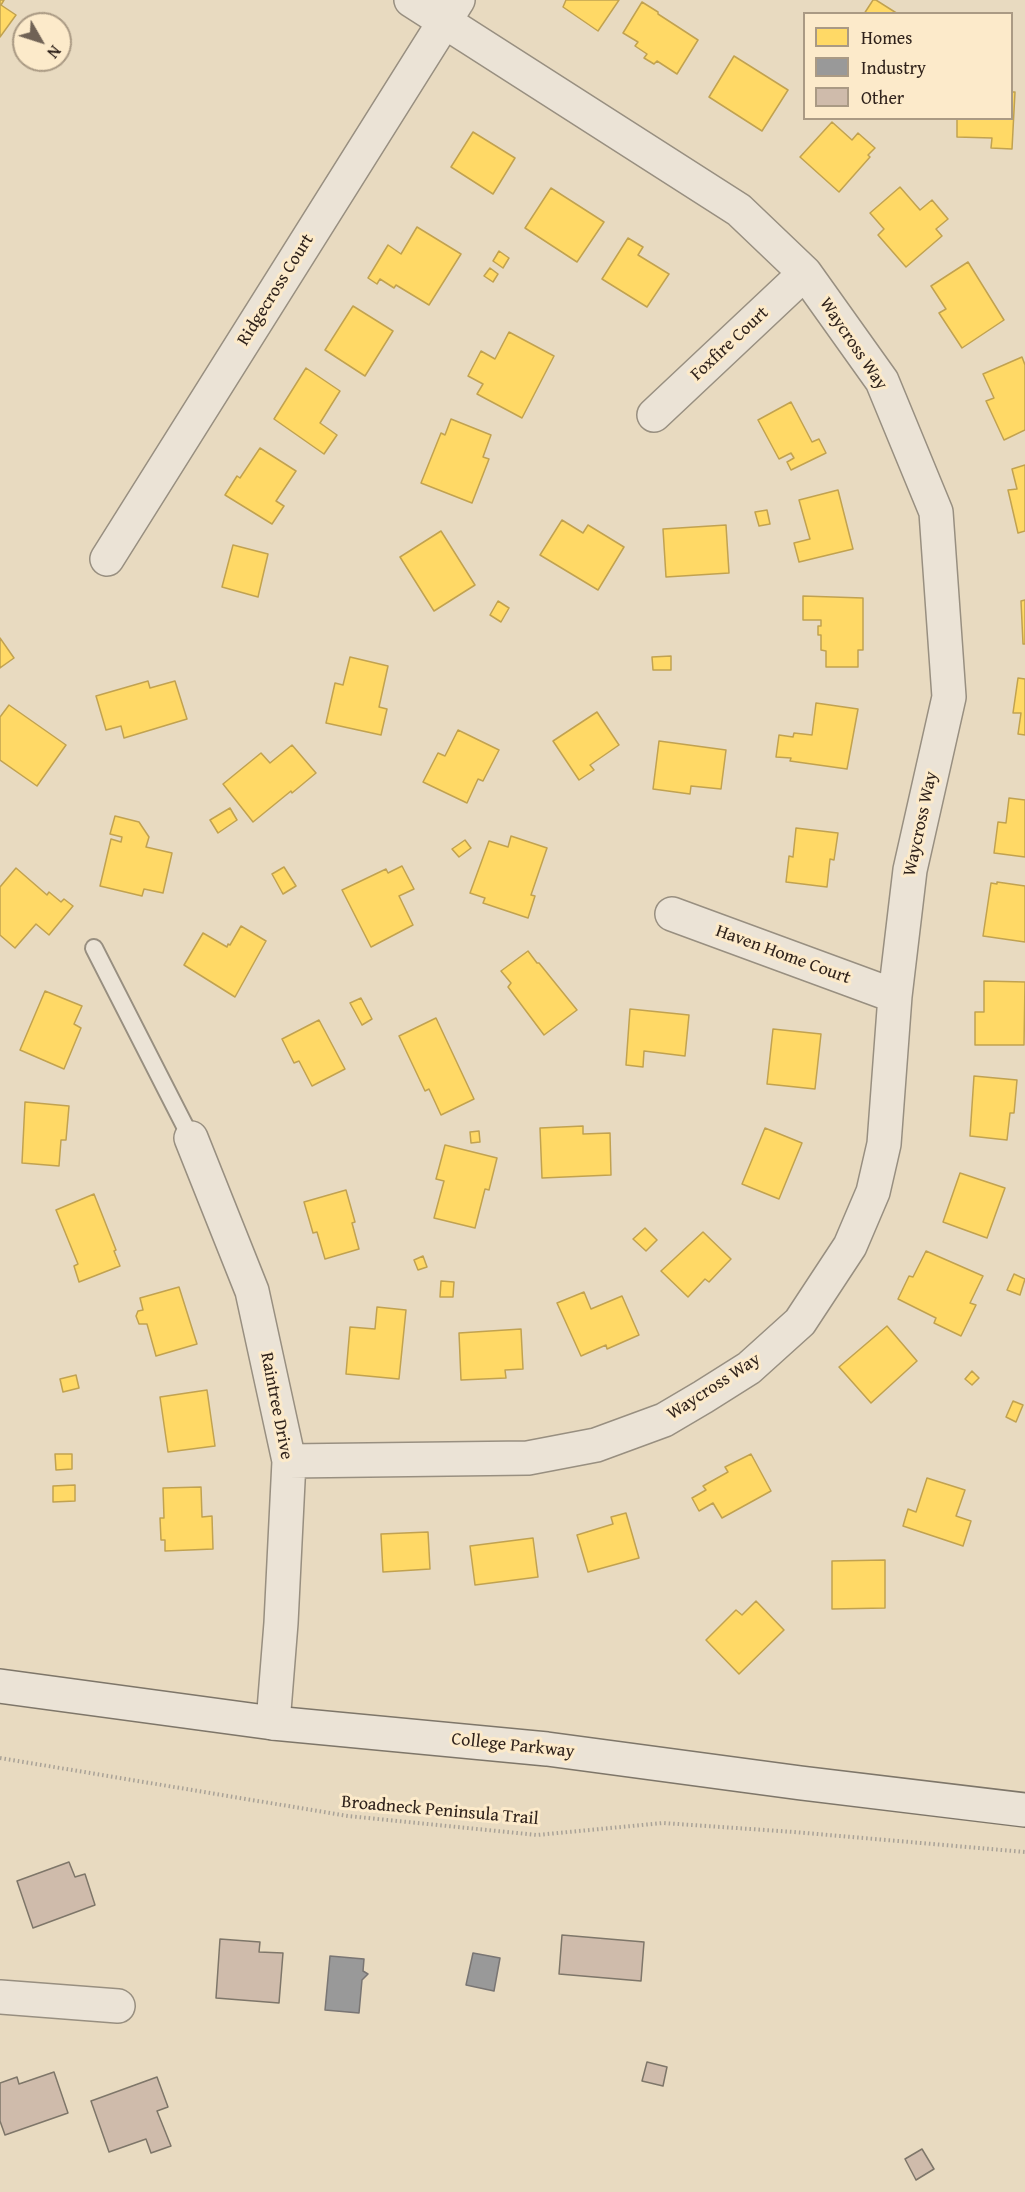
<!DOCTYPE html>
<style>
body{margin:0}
#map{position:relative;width:1025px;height:2192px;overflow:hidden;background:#e8dac0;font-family:"Gentium Book Plus",serif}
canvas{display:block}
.legend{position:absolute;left:803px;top:12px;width:210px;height:108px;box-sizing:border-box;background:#fceaca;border:2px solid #aa9a84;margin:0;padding:8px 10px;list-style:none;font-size:18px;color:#2f221b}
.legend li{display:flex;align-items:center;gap:12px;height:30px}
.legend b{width:30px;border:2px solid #aa9a84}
.north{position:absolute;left:12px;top:12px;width:60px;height:60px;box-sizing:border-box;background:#fceaca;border:2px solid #aa9a84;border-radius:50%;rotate:129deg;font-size:16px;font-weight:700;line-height:24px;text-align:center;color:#2f221b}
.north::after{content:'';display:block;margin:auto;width:21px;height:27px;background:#706255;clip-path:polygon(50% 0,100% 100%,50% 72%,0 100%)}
</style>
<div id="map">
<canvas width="1025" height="2192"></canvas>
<ul class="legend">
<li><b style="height:16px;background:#ffd966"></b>Homes</li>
<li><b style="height:16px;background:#999"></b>Industry</li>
<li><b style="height:16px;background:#cfbbab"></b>Other</li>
</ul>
<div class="north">N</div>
</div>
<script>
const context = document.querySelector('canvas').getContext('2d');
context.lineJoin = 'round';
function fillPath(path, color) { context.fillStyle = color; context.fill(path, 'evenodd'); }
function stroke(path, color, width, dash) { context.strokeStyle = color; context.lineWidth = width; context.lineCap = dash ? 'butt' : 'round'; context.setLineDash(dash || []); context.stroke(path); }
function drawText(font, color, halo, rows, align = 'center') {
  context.font = font + ' "Gentium Book Plus",serif'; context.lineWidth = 6; context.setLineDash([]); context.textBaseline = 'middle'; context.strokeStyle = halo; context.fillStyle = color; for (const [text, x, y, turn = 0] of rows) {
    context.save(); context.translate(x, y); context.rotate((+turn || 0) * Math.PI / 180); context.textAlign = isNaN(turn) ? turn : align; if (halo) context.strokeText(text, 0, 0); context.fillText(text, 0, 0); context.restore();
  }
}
const homes = new Path2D(`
 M 0,0 L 4,0 L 1,5 L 16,15 L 0,37 Z
 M 566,0 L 619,0 L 598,31 L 563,7 Z
 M 873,0 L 876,0 L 898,14 L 864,14 Z
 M 642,2 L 658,12 L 658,14 L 698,40 L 677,74 L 657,61 L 654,64 L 644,58 L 647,54 L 635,46 L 638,42 L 623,33 Z
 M 734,56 L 788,90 L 762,131 L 709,97 Z
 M 1012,92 L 1015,92 L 1012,149 L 991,148 L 992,138 L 957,137 L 957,118 L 1012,118 Z
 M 832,122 L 852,140 L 858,133 L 875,148 L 868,155 L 870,157 L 839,192 L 800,157 Z
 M 473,132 L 515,158 L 493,194 L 451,167 Z
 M 900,187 L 920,210 L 932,200 L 948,219 L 936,229 L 942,236 L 906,267 L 878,235 L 884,229 L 870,213 Z
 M 551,188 L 604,222 L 577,262 L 525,228 Z
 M 417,227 L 461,254 L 429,305 L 396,285 L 394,288 L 380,279 L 377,284 L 368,278 L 388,245 L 401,254 Z
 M 628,238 L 643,247 L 638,255 L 669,274 L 647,307 L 602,279 Z
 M 499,251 L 509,258 L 503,268 L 493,261 Z
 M 968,262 L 1004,320 L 962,348 L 939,313 L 946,309 L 931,286 Z
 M 490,268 L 498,274 L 493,282 L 484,276 Z
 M 353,306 L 393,331 L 365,376 L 325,350 Z
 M 509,332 L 554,356 L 522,418 L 477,394 L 483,384 L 468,376 L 481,351 L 495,359 Z
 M 1022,357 L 1025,365 L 1025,430 L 1004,440 L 986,401 L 994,398 L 983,374 Z
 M 306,368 L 340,391 L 320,423 L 337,435 L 324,454 L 274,419 Z
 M 791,402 L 812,442 L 819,439 L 826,453 L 791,470 L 787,462 L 794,458 L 791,453 L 779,459 L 758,420 Z
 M 451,419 L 491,435 L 483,457 L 489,459 L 472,503 L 421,483 L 441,433 L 445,435 Z
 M 260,448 L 296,471 L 276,501 L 284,506 L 272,524 L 225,495 L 237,476 L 240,478 Z
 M 1025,465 L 1025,531 L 1018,533 L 1008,490 L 1017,489 L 1012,469 Z
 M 838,490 L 853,549 L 799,562 L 794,543 L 810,539 L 799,500 Z
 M 767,510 L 770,524 L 759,526 L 755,512 Z
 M 562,520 L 583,533 L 588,525 L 624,547 L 598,590 L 540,555 Z
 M 726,525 L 729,573 L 666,577 L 663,529 Z
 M 441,531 L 475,585 L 434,611 L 400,557 Z
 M 233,545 L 268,554 L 258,597 L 222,587 Z
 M 803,596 L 863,598 L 863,650 L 858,650 L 858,667 L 826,667 L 826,651 L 821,650 L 821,635 L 818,635 L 818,626 L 821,626 L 821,620 L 803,620 Z
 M 1025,600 L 1025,644 L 1023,644 L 1021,601 Z
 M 498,601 L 509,608 L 501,622 L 490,615 Z
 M 0,638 L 14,658 L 0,668 Z
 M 671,656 L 671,670 L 653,670 L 652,657 Z
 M 350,657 L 388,666 L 379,707 L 387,709 L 381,735 L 326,723 L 335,683 L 343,685 Z
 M 1018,678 L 1025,679 L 1025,735 L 1018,734 L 1021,713 L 1013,713 Z
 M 148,681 L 150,688 L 175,681 L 187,719 L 124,738 L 121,726 L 106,730 L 96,696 Z
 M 816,703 L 858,709 L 847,769 L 790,761 L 791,758 L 776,757 L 779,735 L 793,737 L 794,733 L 812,735 Z
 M 9,705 L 66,745 L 37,786 L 0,760 L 0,717 Z
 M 597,712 L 619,745 L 590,765 L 594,770 L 579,780 L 553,741 Z
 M 458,730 L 499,750 L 483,781 L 478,779 L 467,803 L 423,782 L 438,753 L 445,756 Z
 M 659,741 L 726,750 L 721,789 L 691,786 L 690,794 L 653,789 Z
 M 292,745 L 316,773 L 292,793 L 291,791 L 253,822 L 223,784 L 261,753 L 270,763 Z
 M 1009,798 L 1025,800 L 1025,857 L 994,853 L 998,822 L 1006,823 Z
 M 230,808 L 237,820 L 218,833 L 210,820 Z
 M 115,816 L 139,822 L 149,837 L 146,847 L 172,853 L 163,893 L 144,889 L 142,896 L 100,886 L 111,839 L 121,842 L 122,837 L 110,834 Z
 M 796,828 L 838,833 L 834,860 L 830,859 L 827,887 L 786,882 L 789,856 L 793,857 Z
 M 511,836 L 547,848 L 531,895 L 535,896 L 528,918 L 483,903 L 485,898 L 470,893 L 489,841 L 508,847 Z
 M 465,840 L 471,848 L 459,857 L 452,849 Z
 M 402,866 L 414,889 L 399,896 L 413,925 L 371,947 L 342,890 L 386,869 L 388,873 Z
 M 284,867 L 296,886 L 283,894 L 272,874 Z
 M 16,868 L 47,895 L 49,892 L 61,902 L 64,899 L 73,906 L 49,935 L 36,924 L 15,948 L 0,935 L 0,887 Z
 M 997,882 L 1025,886 L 1025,942 L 983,936 L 991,883 L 997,884 Z
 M 241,926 L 266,941 L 235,997 L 184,965 L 203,933 L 227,947 L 228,944 L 230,945 Z
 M 528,951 L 537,963 L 539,963 L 577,1010 L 544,1035 L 508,987 L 511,983 L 501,971 Z
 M 984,981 L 1025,982 L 1024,1045 L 975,1045 L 975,1012 L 984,1012 Z
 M 45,991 L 82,1006 L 74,1024 L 81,1028 L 64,1069 L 20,1050 Z
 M 361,998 L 372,1019 L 362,1025 L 350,1003 Z
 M 630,1009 L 689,1015 L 685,1056 L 644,1051 L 643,1067 L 626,1065 Z
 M 436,1018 L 474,1099 L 441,1115 L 429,1089 L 425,1091 L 399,1036 Z
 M 319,1020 L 345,1069 L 312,1086 L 299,1061 L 294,1063 L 282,1039 Z
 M 773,1029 L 821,1034 L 815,1089 L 767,1084 Z
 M 974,1076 L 1017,1080 L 1014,1113 L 1010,1113 L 1007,1140 L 970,1136 Z
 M 25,1102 L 69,1106 L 66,1140 L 61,1140 L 59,1166 L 22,1163 Z
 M 583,1126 L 583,1134 L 610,1133 L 611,1175 L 542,1178 L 540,1128 Z
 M 765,1128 L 802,1143 L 779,1199 L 742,1184 Z
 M 479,1131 L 480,1142 L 471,1143 L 470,1132 Z
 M 445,1145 L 497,1158 L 489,1190 L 485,1189 L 475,1228 L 434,1218 L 444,1181 L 436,1179 Z
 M 960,1173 L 1005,1188 L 987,1238 L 943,1222 Z
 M 346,1190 L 355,1222 L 352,1223 L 359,1249 L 325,1259 L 317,1232 L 313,1233 L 304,1202 Z
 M 94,1194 L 116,1250 L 114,1251 L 120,1266 L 79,1282 L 74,1266 L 78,1264 L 56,1210 Z
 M 645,1228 L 657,1240 L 646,1251 L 633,1239 Z
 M 703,1232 L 731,1259 L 709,1282 L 705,1279 L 688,1297 L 661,1271 Z
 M 926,1251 L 983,1276 L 970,1303 L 976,1305 L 961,1336 L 934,1323 L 936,1318 L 898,1299 L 909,1276 L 913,1277 Z
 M 423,1256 L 427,1267 L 418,1270 L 414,1260 Z
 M 1014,1274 L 1025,1279 L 1020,1295 L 1007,1290 Z
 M 441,1281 L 454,1282 L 453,1297 L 440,1297 Z
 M 179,1287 L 197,1344 L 156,1356 L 147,1324 L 139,1324 L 136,1316 L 138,1311 L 143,1310 L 140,1298 Z
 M 584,1292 L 591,1309 L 622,1296 L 639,1335 L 607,1349 L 606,1345 L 581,1356 L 557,1303 Z
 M 377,1307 L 406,1310 L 399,1379 L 346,1374 L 350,1327 L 375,1329 Z
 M 887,1326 L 917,1361 L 871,1403 L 839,1367 Z
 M 521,1329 L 523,1369 L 505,1370 L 506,1378 L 461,1380 L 459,1333 Z
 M 972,1371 L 979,1378 L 972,1385 L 965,1379 Z
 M 76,1375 L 79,1388 L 63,1392 L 60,1379 Z
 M 207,1390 L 215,1446 L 168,1452 L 160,1397 Z
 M 1013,1401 L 1023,1405 L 1016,1422 L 1006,1417 Z
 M 55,1454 L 72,1454 L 72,1469 L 56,1470 Z
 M 751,1454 L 771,1491 L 722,1518 L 713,1503 L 699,1511 L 692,1498 L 706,1490 L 703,1486 L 728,1472 L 725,1467 Z
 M 927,1478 L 965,1490 L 956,1516 L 971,1521 L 963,1546 L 903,1526 L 908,1509 L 916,1512 Z
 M 75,1485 L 75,1501 L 53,1502 L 53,1486 Z
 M 201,1487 L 202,1517 L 212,1516 L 213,1549 L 165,1551 L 165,1540 L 161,1540 L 160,1518 L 164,1518 L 163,1488 Z
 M 626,1513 L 639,1558 L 588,1572 L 577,1535 L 613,1524 L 611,1517 Z
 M 428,1532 L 430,1569 L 383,1572 L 381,1534 Z
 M 533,1538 L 538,1577 L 475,1585 L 470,1546 Z
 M 885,1560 L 885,1608 L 832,1609 L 832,1561 Z
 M 756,1601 L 784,1630 L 739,1674 L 706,1640 L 736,1610 L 742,1615 Z`);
const industry = new Path2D(`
 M 473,1953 L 500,1958 L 494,1991 L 466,1985 Z
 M 330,1956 L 364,1959 L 363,1971 L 368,1974 L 362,1980 L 359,2013 L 325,2010 Z`);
const building = new Path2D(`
 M 69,1862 L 75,1877 L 85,1874 L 95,1905 L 33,1928 L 17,1881 Z
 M 562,1935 L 644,1942 L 641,1981 L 559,1974 Z
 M 220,1939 L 260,1942 L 259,1952 L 283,1953 L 279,2003 L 216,1998 Z
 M 647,2062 L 667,2067 L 663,2086 L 642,2081 Z
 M 54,2072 L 68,2113 L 5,2135 L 0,2121 L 0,2083 L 17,2077 L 19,2084 Z
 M 157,2077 L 168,2107 L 157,2111 L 171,2146 L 151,2153 L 146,2139 L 109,2152 L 91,2101 Z
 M 922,2149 L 934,2169 L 916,2180 L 905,2159 Z`);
const path = new Path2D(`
 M 0,1758 L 348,1816 L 537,1835 L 663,1823 L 794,1832 L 1025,1852`);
const lane = new Path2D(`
 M 94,948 L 191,1138`);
const street = new Path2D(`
 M 654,415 L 805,273
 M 107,559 L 458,0
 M 672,914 L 895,996
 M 191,1138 L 252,1291 L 289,1461 L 281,1623 L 273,1723
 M 289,1461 L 528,1458 L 596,1445 L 664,1420 L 703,1397 L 749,1368 L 800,1322 L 850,1246 L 873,1192 L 884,1144 L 895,996 L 910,870 L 949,697 L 936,512 L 882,381 L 805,273 L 739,210 L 411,0
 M 0,1997 L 118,2006`);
const secondary = new Path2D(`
 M 0,1686 L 273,1723 L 547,1749 L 801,1783 L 1025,1810`);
const streetNames = [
 ["Ridgecross Court",276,290,-58],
 ["Foxfire Court",730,344,-43],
 ["Waycross Way",853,344,56],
 ["Waycross Way",921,824,-78],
 ["Haven Home Court",783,955,20],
 ["Waycross Way",714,1387,-33],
 ["Raintree Drive",276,1406,79],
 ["College Parkway",513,1746,6],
 ["Broadneck Peninsula Trail",440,1811,5]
];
fillPath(homes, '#ffd966');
stroke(homes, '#c1a250', 1.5);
fillPath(industry, '#999');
stroke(industry, '#797573', 1.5);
fillPath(building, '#cfbbab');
stroke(building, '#7e7669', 1.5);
stroke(lane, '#988f80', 20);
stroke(street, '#988f80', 36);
stroke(secondary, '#7e7669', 36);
stroke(path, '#a9a297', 4, [1.5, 3]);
stroke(lane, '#ebe3d6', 16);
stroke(street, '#ebe3d6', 33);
stroke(secondary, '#ebe3d6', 33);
drawText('18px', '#2f221b', '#fceaca', streetNames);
</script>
